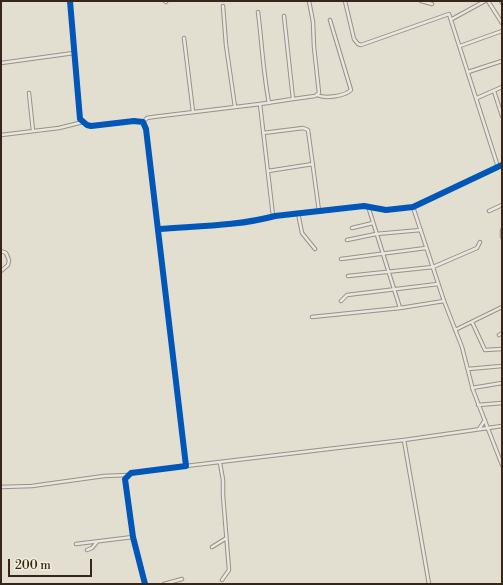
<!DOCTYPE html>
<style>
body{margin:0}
#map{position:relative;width:503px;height:585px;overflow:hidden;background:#e2ded0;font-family:"Libre Bodoni",serif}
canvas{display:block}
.frame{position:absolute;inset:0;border:2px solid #362618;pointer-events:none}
.scale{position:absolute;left:8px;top:559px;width:84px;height:18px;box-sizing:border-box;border:2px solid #362618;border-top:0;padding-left:5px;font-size:12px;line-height:14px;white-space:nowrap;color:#362618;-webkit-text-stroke:3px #f1eddb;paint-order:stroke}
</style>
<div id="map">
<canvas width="503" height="585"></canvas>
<div class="frame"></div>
<div class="scale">200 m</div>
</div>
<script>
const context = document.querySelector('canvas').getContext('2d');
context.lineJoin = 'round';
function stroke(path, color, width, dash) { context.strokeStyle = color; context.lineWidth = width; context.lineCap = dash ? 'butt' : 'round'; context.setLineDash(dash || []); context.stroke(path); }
const street = new Path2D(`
 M 70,1 L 80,119 L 87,125 L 91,126 L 134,121 L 143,122 L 146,129 L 186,466 L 131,473 L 125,479 L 133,537 L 145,584
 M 165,1 L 166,2
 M 345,1 L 354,39 L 358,44 L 361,45 L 449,14 L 498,167
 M 421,1 L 432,4
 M 488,1 L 502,23
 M 501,1 L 502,3
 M 223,6 L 226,45 L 235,107
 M 258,12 C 262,43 263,72 269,103
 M 452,19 L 485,1
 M 184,38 L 193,112
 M 460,46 L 502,31
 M 1,63 L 74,53
 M 468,72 L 502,61
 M 494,91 L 502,116
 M 29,93 L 33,131
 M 317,95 C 325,99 345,96 351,90 L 330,20
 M 477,98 L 502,87
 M 293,99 L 315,96 L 319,93 L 314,47 L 313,22 L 309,1
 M 260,104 L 293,99 L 284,16
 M 143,122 L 147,118 L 153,117 L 260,104 L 273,216
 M 263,133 L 303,128 L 308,130 L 319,211
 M 1,135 L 59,128 L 83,122
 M 268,171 L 313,164
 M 368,206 L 400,308
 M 413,207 L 444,301 L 462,347 L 473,390 L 502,465
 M 489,211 L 502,205
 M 298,213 L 302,233 L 315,249
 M 352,228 L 373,223
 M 159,229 C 198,226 238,226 275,216 L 364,206 L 386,210 L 413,207 L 502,165
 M 502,230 L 502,237
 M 347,240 L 376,234 L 421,230
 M 1,251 L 6,253 L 9,260 L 8,265 L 1,271
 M 341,259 L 426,248
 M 348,276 L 433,267 L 477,248 L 480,242
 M 341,301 L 347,295 L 438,284
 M 312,317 L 400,308 L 444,301
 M 472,322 L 485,350 L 502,349
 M 455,330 L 502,307
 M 499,335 L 502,333
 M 468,369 L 502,366
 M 472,388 L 502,383
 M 478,405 L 502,403
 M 479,429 L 485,420
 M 404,440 L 429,584
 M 220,463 L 223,480 L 223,495 L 229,570 L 222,580
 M 186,466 L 404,440 L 502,426
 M 1,487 L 32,486 L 104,476 L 128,475
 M 76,544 L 133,537
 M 212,547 L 225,539
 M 87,550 L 92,548 L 97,542
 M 164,584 L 182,579`);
const cycleway = new Path2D(`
 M 70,1 L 80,119 L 87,125 L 91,126 L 134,121 L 143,122 L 146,129 L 186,466 L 131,473 L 125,479 L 133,537 L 145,584
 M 159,229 C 198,226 238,226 275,216 L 364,206 L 386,210 L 413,207 L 502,165`);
stroke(street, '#979288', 4.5);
stroke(street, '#e9e6df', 2.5);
stroke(cycleway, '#0057b8', 6);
</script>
